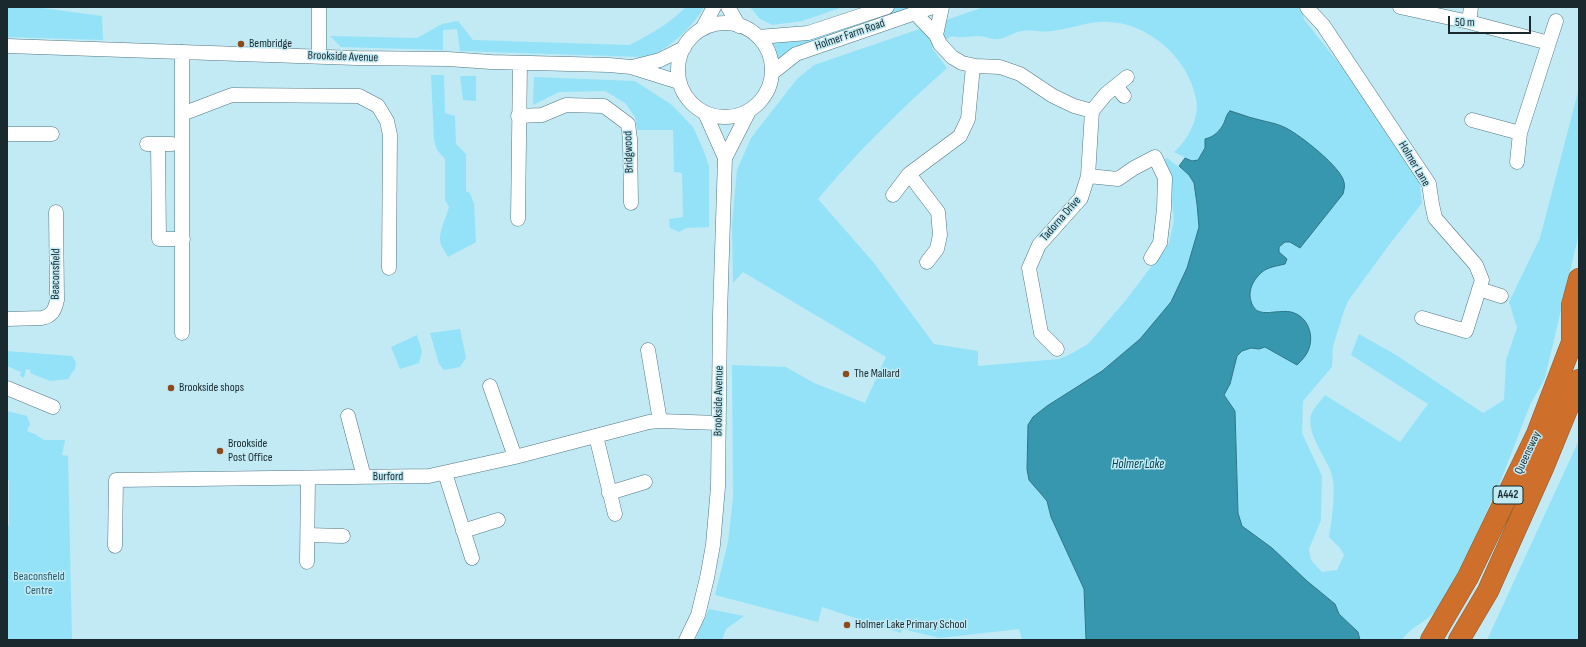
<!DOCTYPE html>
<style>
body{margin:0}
#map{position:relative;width:1586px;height:647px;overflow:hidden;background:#c1eaf5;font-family:"Sofia Sans Condensed",sans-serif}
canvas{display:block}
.frame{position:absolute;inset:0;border:8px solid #19292d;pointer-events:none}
.scale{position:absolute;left:1448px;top:16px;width:83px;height:18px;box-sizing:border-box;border:2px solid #19292d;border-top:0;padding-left:5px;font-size:12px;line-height:14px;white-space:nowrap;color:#19292d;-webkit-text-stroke:3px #c1eaf5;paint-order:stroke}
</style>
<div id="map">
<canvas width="1586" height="647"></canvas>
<div class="frame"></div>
<div class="scale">50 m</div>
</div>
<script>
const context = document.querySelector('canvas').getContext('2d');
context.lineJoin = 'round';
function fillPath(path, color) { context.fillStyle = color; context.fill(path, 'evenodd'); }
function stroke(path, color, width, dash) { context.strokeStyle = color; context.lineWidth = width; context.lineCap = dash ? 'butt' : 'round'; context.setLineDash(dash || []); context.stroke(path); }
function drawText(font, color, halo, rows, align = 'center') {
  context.font = font + ' "Sofia Sans Condensed",sans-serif'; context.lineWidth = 3; context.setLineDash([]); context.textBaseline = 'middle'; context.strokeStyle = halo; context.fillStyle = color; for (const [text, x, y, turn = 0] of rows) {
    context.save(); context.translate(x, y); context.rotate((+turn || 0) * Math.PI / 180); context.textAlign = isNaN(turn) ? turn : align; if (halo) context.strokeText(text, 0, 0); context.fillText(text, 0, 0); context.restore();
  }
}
const green = new Path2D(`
 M 7,7 L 35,7 L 102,16 L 103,40 L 7,37 Z
 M 686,7 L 704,7 C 695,24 671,47 653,55 C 650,56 645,56 641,57 L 460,51 L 457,29 L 443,30 L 443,50 L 341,47 L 330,36 L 417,38 L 442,24 L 458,21 L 473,40 L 629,45 C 650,35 670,23 686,7 Z
 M 750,7 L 843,7 L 802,21 L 773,25 L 760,19 Z
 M 898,7 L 919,7 L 778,62 L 770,43 L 801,39 Z
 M 984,7 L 1300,7 L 1305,21 L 1350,77 L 1419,177 L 1422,203 L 1389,245 L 1348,301 L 1344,311 L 1333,346 L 1332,367 L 1303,401 L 1302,433 L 1322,476 L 1321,520 L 1309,549 L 1311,560 L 1322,572 L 1337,570 L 1344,555 L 1340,548 L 1329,537 C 1332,519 1336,492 1332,475 C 1327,458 1306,434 1311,415 C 1313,408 1321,401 1325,395 L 1400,442 L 1428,404 L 1351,355 L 1359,334 L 1396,355 L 1483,413 L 1504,400 L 1506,360 L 1517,328 L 1509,302 L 1540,238 L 1579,88 L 1579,233 L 1545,378 L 1530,405 L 1501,480 L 1445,603 L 1428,618 L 1411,630 L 1401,640 L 1360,640 L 1358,632 L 1339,614 L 1335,604 L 1307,581 L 1272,548 L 1242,526 L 1238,513 L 1235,411 L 1224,395 L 1230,384 L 1237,356 L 1242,351 L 1251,348 L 1259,349 L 1265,347 L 1297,365 L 1270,311 C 1262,313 1256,312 1252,304 C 1247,292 1252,279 1262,271 C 1265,269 1269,269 1271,267 C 1275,262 1279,253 1279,247 L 1285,242 L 1290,242 L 1300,248 L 1343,194 L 1324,156 L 1299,136 L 1285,127 L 1271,122 L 1256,119 L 1237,112 L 1226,115 L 1225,122 L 1197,160 L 1192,161 L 1174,152 C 1188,140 1200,117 1196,99 C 1188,56 1144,19 1100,22 C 1084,23 1068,29 1052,31 C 1042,33 1031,29 1022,31 C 1014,32 1007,38 999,39 C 991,40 986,36 978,36 C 968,36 961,39 952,36 L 932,48 L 947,68 C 900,110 859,150 818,199 L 874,263 L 934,344 L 978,351 L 978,366 L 1059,359 L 1069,355 L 1088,344 L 1126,300 L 1169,243 L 1174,220 L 1171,193 L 1157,164 L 1167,158 L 1189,175 L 1194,183 L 1197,204 L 1199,227 L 1187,268 L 1171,302 L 1140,339 L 1098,373 L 1047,406 L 1033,417 L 1037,491 L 1047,501 L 1051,517 L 1084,589 L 1086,640 L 1022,640 L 1019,629 L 940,638 L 902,629 L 901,633 L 822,607 L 818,622 L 715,595 L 728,542 L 733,498 L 732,365 L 786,367 L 814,383 L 865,403 L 886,357 L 743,272 L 733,283 L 732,225 L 737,170 L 751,138 L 797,79 L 814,65 Z
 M 431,75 L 444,75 L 445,113 L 455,116 L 456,144 L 466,154 L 466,191 L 470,193 L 474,204 L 476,242 L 448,257 C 446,253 443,249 441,245 C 437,233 446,219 449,207 L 445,200 L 445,159 L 437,150 L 434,140 Z
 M 460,76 L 476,76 L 476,101 L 463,100 Z
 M 534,77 L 635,81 L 672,105 L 693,127 L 703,149 L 709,166 L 709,227 L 686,228 L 679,232 L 670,228 L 669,219 L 683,217 L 682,173 L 674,172 L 673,130 L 637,130 L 635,117 L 625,103 L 605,91 L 559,92 L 533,105 Z
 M 460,329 L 466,358 L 460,367 L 444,370 L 439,364 L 430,333 Z
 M 417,335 L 422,351 L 419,363 L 400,369 L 391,347 Z
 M 7,351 L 72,356 L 76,362 L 75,370 L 74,370 L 68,379 L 50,381 L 30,373 L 31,370 L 26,369 L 24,378 L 20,376 L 21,372 L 7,366 Z
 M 7,411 L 27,416 L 30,424 L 27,431 L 37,435 L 37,436 L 44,440 L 65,440 L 62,455 L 68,456 L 72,640 L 7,640 L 7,528 L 9,525 L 9,480 L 7,478 Z
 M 1579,440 L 1579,640 L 1487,640 Z
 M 709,609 L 744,616 L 726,629 L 722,640 L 695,640 Z`);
const water = new Path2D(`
 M 1230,111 C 1239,113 1247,117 1256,119 C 1267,122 1276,123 1286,128 C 1300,135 1341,167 1344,182 C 1345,186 1344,190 1343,194 L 1300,248 L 1290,242 L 1285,242 L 1279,247 L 1279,252 L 1287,259 L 1285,264 C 1277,266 1268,267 1262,272 C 1252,281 1247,292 1252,304 C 1254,308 1256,311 1261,312 C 1266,314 1283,310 1291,312 C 1308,316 1315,336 1308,351 C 1306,356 1301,361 1297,365 L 1265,347 L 1259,349 L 1251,348 L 1242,351 L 1237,356 L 1230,384 L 1224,395 L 1235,411 L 1238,513 L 1242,526 L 1272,548 L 1307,581 L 1335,604 L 1339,614 L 1358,632 L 1360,640 L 1086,640 L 1084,589 L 1051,517 L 1047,501 L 1029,480 L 1027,469 L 1028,425 L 1033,417 L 1047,406 L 1102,371 L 1140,339 L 1171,302 L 1187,268 L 1199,227 L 1197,204 L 1194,183 L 1189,175 L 1179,166 L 1185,158 L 1192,161 L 1198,160 L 1205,148 L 1205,139 C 1214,137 1220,131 1224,123 C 1226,118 1226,115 1230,111 Z`);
const minor = new Path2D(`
 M 319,7 L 319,56
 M 728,7 L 739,26
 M 1307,7 L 1309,10 L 1323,25 L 1429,184 L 1432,204 L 1435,218 L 1476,265 L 1482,280 L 1466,331 L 1422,318
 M 1400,7 L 1469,22 L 1549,43
 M 915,13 L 936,35 L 940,44 L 952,57 L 962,63 L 976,66 L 1000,67 L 1020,74 L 1053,96 L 1074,106 L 1092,111 L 1088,176 L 1081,198 L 1039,245 L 1029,268 L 1041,333 L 1057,349
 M 1469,22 L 1471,7
 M678 70a47 47 0 1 1 94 0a47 47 0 1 1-94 0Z
 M 702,29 L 714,7
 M 936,35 L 942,7
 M 758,37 L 808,33 L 887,7
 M 7,46 L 356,58 L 448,59 L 491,62 L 609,65 L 631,67 L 679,82
 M 182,52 L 182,333
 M 632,67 L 660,60 L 684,48
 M 772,73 L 796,54 L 933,7
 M 1116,86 L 1124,96
 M 1092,111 L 1106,94 L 1127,77
 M 705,113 L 725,158
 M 182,114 L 232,95 L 359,96 L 378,106 L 387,121 L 390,135 L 389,268
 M 518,116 L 542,115 L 566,105 L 604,106 L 628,124 L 630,139 L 631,203
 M 1472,120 L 1520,133
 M 7,134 L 52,134
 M 147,144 L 172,144
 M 158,144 L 159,239 L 183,239
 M 1517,162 L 1520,133 L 1556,21
 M 1088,176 L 1118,179 L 1134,168 L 1155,157 L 1165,178 L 1164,209 L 1160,243 L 1151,258
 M 893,195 L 909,174
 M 518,219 L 520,63
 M 927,262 L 937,249 L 940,235 L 938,212 L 909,174 L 960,136 L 968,119 L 973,66
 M 1479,289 L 1501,296
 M 7,319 L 42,318 C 52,316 55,310 57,300 L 56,212
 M 648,350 L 660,421
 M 490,386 L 515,457
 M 7,388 L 53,407
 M 348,416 L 364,477
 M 596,436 L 615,514
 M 445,473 L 472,558
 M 609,493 L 645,482
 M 463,531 L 498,520
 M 308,535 L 343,536
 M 115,546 L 116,480 L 429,476 L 515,457 L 649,422 L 660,421 L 719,423
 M 307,562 L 308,478
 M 686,640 L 698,615 L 707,578 L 713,545 L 718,487 L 720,315 L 725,158 L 749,111`);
const highway = new Path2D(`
 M 1572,339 L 1572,305 L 1579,279
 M 1431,640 L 1468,577 L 1537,434 L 1579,324
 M 1459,640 L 1488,591 L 1543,468 L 1579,380`);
const markers = [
 [241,44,4,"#8e4b1a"],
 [846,374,4,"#8e4b1a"],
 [171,388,4,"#8e4b1a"],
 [220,451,4,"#8e4b1a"],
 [847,625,4,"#8e4b1a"]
];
const shields = [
 [1508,495,30]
];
const shieldNames = [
 ["A442",1508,495]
];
const streetNames = [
 ["Holmer Farm Road",850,35,-19],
 ["Brookside Avenue",343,57,2],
 ["Bridgwood",629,152,-92],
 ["Holmer Lane",1414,164,59],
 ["Tadorna Drive",1061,219,-49],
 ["Beaconsfield",56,274,-89],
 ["Brookside Avenue",719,401,-89],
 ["Queensway",1528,453,-65],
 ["Burford",388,477]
];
const poiNames = [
 ["Bembridge",249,44],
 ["The Mallard",854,374],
 ["Brookside shops",179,388],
 ["Brookside",228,444],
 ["Post Office",228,458],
 ["Holmer Lake Primary School",855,625]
];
const parkNames = [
 ["Beaconsfield",39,577],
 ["Centre",39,591]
];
const waterNames = [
 ["Holmer Lake",1138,465]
];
fillPath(green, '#94e2f7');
fillPath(water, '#3697ae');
stroke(water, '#2d7687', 1);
stroke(minor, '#517681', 15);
stroke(highway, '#8f572c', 22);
stroke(minor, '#fff', 14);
stroke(highway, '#ce702b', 21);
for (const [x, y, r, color] of markers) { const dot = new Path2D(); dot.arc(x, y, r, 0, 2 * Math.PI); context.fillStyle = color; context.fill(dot); stroke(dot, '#c1eaf5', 1.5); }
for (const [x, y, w] of shields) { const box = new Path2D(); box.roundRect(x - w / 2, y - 9, w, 18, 3); context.fillStyle = '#c1eaf5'; context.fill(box); stroke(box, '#19292d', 1); }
drawText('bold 11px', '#19292d', null, shieldNames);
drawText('12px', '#19292d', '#c1eaf5', streetNames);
drawText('12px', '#19292d', '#c1eaf5', poiNames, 'left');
drawText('12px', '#295d6a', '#c1eaf5', parkNames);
drawText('italic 13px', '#06414e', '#c1eaf5', waterNames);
</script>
